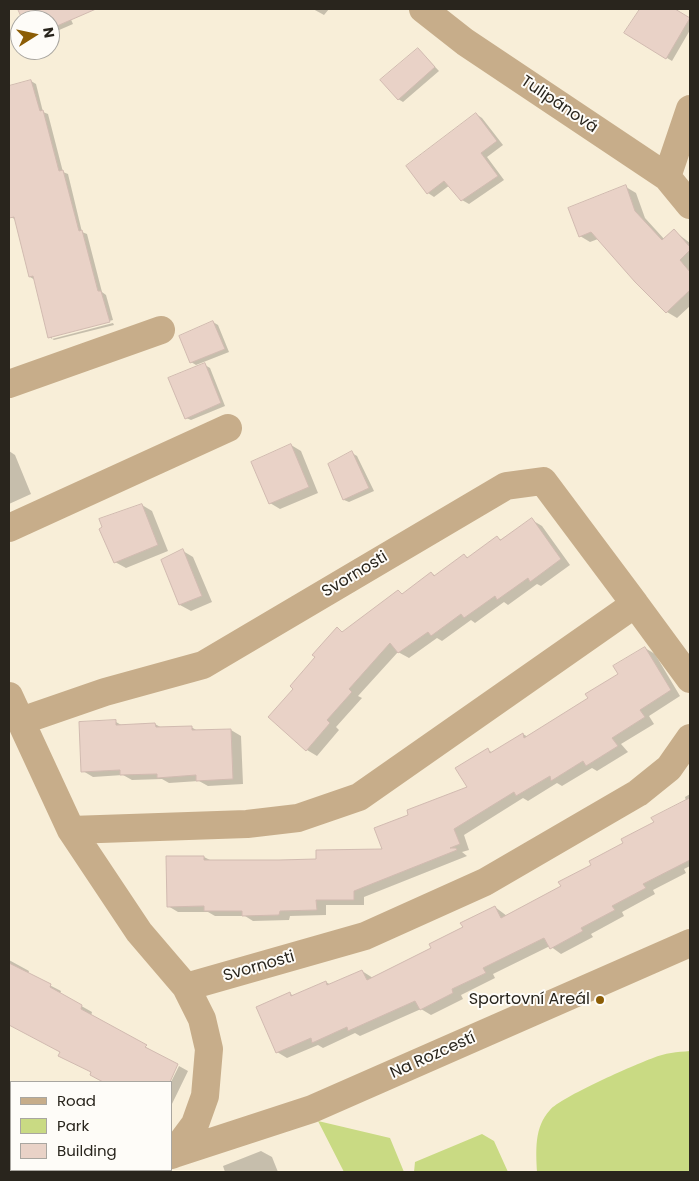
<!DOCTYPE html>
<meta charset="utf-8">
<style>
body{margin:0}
#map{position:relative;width:699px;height:1181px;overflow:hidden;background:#f8eed8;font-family:Poppins,sans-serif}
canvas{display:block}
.frame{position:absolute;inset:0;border:10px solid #29251d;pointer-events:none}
.legend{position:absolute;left:10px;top:1081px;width:162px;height:90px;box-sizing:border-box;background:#fefcf8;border:1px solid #a9a6a0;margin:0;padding:6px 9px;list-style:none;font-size:15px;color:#29251d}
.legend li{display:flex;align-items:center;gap:10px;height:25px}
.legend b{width:25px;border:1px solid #a9a6a0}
.north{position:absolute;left:10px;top:10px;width:50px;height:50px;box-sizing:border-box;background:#fefcf8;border:1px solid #a9a6a0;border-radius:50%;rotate:80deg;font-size:14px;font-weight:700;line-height:20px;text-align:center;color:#29251d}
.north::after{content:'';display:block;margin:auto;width:18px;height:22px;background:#8c5d05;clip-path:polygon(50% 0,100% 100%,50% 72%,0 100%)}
</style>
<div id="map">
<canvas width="699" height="1181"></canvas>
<div class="frame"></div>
<ul class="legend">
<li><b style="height:6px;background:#c7ad8a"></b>Road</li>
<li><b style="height:14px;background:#c9da83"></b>Park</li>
<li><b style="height:14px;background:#e9d2c7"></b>Building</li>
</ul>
<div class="north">N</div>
</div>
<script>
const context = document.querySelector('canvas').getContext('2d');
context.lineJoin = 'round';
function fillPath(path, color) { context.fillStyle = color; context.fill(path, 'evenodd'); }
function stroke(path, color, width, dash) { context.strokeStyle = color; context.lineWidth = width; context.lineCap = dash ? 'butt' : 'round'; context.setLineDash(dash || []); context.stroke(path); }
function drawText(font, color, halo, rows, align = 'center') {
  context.font = font + ' Poppins,sans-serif'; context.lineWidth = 4; context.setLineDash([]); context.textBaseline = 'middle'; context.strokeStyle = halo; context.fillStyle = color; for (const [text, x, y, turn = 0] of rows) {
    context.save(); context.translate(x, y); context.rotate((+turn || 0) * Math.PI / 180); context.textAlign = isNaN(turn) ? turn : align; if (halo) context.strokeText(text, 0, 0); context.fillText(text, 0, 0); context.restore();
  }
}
const green = new Path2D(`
 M 690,1051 L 690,1172 L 537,1172 C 536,1151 534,1127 550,1110 C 561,1097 634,1065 653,1058 C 665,1053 677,1052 690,1051 Z
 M 318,1121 L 390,1138 L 404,1172 L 344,1172 Z
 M 482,1134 L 494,1141 L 508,1172 L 414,1172 L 415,1162 Z`);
const shadow = new Path2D(`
 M 33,9 L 66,9 L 73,24 L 50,34 L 50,20 L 24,20 L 21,14 Z
 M 313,9 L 329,9 L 324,15 Z
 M 641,9 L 679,9 L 677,11 L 690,19 L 690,30 L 672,61 L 626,33 Z
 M 418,49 L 439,71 L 403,102 L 398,99 Z
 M 31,81 L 36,84 L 43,112 L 48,114 L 63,172 L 68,174 L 82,232 L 87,234 L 102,292 L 106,295 L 113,320 L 52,336 L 52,339 L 113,323 L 114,325 L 54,340 L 49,337 L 35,280 L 30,277 L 16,220 L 11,217 L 9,209 L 9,87 Z
 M 476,114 L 482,118 L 503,145 L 487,157 L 504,180 L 469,204 L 462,200 L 450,185 L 434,197 L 428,193 Z
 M 626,187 L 636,193 L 645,218 L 665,240 L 674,231 L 690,243 L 690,306 L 677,318 L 667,312 L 636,281 L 598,239 L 590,242 L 580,236 Z
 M 213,322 L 218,325 L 229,352 L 196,365 L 191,362 Z
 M 205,365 L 210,368 L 225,406 L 191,420 L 186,418 Z
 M 291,445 L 301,451 L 318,493 L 280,509 L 270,503 Z
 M 9,451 L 15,455 L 31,494 L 9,504 Z
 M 352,453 L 357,456 L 374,491 L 349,502 L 344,500 L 329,465 Z
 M 142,505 L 152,511 L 168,551 L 126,568 L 115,562 Z
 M 532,520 L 542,526 L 570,565 L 541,586 L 537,584 L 508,605 L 504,602 L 475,623 L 471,620 L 442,641 L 437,638 L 409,658 L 398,652 L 358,696 L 362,698 L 336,727 L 339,730 L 317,756 L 307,750 L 295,688 L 337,629 L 344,633 L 398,592 L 403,595 L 431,573 L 436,576 L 465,556 L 469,558 L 497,538 L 502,540 Z
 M 183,551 L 193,557 L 212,602 L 191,611 L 180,605 L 162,560 Z
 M 645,648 L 655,654 L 680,696 L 649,716 L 654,724 L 621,744 L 628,752 L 597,771 L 592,768 L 562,786 L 557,783 L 528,801 L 523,798 L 464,835 L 469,850 L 462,852 L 467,856 L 364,897 L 364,905 L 326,905 L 326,915 L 290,916 L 289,920 L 253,921 L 245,916 L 215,916 L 208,912 L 178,912 L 168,906 L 204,857 L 212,861 L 318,860 L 384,850 L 410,815 L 468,788 L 488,750 L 493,753 L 523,734 L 528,737 L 590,699 L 620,675 Z
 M 116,722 L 123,726 L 155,724 L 162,728 L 191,727 L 198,731 L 231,730 L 241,736 L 243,784 L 208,786 L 199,781 L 169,783 L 162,779 L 132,780 L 123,775 L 93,777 L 83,771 Z
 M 690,794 L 690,866 L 684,869 L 686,873 L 653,890 L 655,894 L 622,912 L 624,916 L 591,934 L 593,937 L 561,954 L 550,946 L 493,974 L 495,978 L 461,995 L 463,999 L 431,1015 L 421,1009 L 360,1036 L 355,1033 L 323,1048 L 318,1045 L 287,1058 L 277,1052 L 289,993 L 294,996 L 326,982 L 331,985 L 362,971 L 373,978 L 433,948 L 495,907 L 507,916 L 562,887 L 686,801 L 685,797 Z
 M 9,960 L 29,971 L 28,974 L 61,991 L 60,994 L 92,1012 L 91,1016 L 177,1065 L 168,1082 L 106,1082 L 29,1030 L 9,1020 Z
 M 179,1066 L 188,1071 L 171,1106 L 171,1082 Z
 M 261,1151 L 272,1157 L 278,1172 L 225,1172 L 223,1166 Z`);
const building = new Path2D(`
 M 18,9 L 96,9 L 50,29 L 50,20 L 23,20 Z
 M 640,9 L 675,9 L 690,18 L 666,59 L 624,33 Z
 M 418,48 L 435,67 L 398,100 L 380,80 Z
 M 31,80 L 40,111 L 43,110 L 59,171 L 63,170 L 79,231 L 82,230 L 98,291 L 101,291 L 110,322 L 48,338 L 33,276 L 29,277 L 14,217 L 9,218 L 9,86 Z
 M 476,113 L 497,141 L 481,153 L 498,176 L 461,201 L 444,181 L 427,194 L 406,166 Z
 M 626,185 L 635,211 L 662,240 L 674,229 L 690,247 L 690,250 L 680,260 L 690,272 L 690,290 L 666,313 L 635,282 L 591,232 L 579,237 L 568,208 Z
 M 213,321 L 225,349 L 190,363 L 179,336 Z
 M 205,363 L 221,403 L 185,419 L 168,378 Z
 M 291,444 L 309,487 L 269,504 L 251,462 Z
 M 352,451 L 369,488 L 343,500 L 328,464 Z
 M 142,504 L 158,545 L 114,563 L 99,529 L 102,527 L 99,519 Z
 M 532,518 L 561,559 L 530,582 L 528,578 L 497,600 L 495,596 L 464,618 L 461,614 L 431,636 L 428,632 L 398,653 L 390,643 L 349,689 L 352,692 L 327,720 L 330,723 L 306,751 L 268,717 L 293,689 L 290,686 L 315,657 L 312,655 L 337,627 L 342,632 L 398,590 L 402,594 L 431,572 L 434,576 L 464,554 L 467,558 L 497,536 L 500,540 Z
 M 183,549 L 202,596 L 179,605 L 161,560 Z
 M 645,647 L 671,690 L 640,710 L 645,717 L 612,738 L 618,746 L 586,766 L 583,761 L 551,781 L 550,776 L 516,796 L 514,792 L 454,829 L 460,844 L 450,848 L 456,848 L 457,850 L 354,891 L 354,900 L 316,900 L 317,910 L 280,911 L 279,915 L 242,916 L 242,911 L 204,911 L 204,906 L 167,907 L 166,856 L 204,856 L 204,860 L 279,860 L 316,859 L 316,850 L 382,849 L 374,828 L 408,815 L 407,810 L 467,787 L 455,768 L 488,748 L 490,753 L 523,733 L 524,738 L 588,698 L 585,694 L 618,674 L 613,666 Z
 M 116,720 L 116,725 L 155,723 L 156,727 L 192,726 L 192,730 L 231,729 L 233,779 L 196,781 L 196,775 L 157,778 L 157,774 L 120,775 L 120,770 L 81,772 L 79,722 Z
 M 690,798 L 690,860 L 643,884 L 646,888 L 612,906 L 615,910 L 581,928 L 583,931 L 550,949 L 544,938 L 483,968 L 486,973 L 452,989 L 453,993 L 420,1010 L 415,1001 L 348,1031 L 347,1027 L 312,1043 L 311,1038 L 276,1053 L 256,1007 L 290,992 L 291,996 L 326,981 L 327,985 L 362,970 L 367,980 L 431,948 L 429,944 L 463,927 L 460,923 L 495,906 L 501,918 L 561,886 L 558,882 L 591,865 L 589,861 L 623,843 L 621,839 L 654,822 L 651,818 Z
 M 9,963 L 51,984 L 50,987 L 82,1005 L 81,1009 L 147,1045 L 145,1047 L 178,1064 L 170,1082 L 103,1082 L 90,1075 L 91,1072 L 58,1056 L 60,1052 L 9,1025 Z`);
const minor = new Path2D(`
 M 423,9 L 465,42 L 667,177 L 690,205
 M 667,177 L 690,109
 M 9,384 L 161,330
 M 9,528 L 228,428
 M 635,604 L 690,679
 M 9,696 L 71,830 L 139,932 L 186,987 L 202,1019 L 209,1049 L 205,1096 L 195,1124 L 172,1155
 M 21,721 L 105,692 L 203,665 L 506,486 L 543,481 L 635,604 L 359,797 L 298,818 L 247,824 L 71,830
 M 186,987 L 365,936 L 485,882 L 638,793 L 669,768 L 690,738
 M 171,1155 L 312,1109 L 690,943
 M 154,1172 L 156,1170`);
const markers = [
 [600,1000,5,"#8c5d05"]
];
const streetNames = [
 ["Tulipánová",559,105,34],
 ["Svornosti",355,575,-31],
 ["Svornosti",259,967,-16],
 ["Na Rozcestí",433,1056,-24]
];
const poiNames = [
 ["Sportovní Areál",590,1000]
];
fillPath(green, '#c9da83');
fillPath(shadow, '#0003');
fillPath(building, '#e9d2c7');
stroke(building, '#d1bab0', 1);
stroke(minor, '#c7ad8a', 28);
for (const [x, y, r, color] of markers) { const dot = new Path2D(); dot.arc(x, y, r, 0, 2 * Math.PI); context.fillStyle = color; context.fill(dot); stroke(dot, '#fefcf8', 2); }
drawText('16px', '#29251d', '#fefcf8', streetNames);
drawText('16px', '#29251d', '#fefcf8', poiNames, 'right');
</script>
